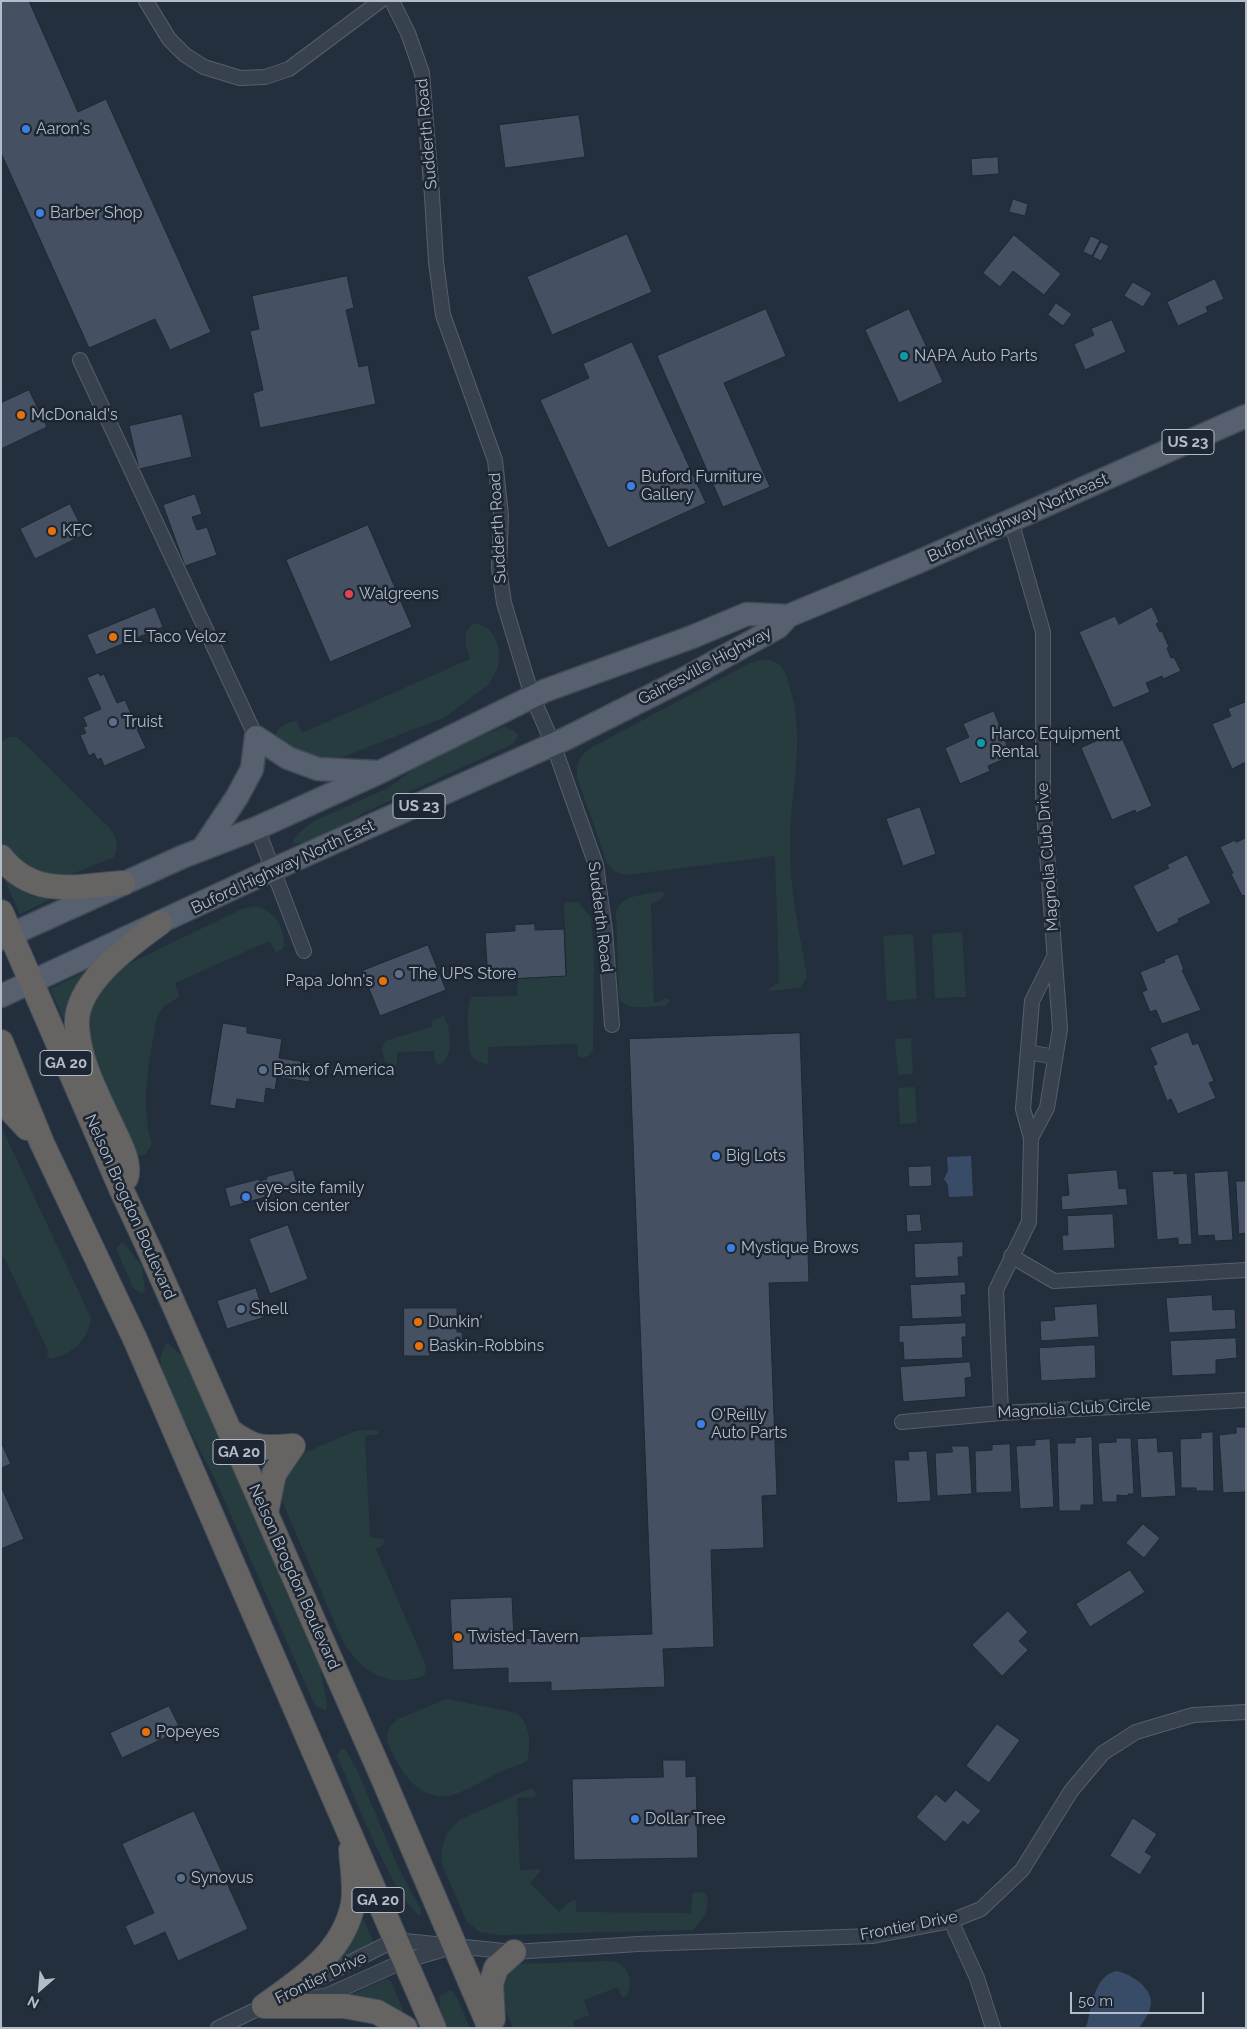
<!DOCTYPE html>
<style>
body{margin:0}
#map{position:relative;width:1247px;height:2029px;overflow:hidden;background:#242f3e;font-family:Raleway,sans-serif}
canvas{display:block}
.frame{position:absolute;inset:0;border:2px solid #b4bcc9;pointer-events:none}
.north{position:absolute;left:15px;top:1964px;width:50px;height:50px;-webkit-text-stroke:4px #1d2633;paint-order:stroke;rotate:207deg;font-size:14px;font-weight:700;line-height:20px;text-align:center;color:#b4bcc9}
.north::after{content:'';display:block;margin:auto;width:18px;height:22px;background:#b4bcc9;clip-path:polygon(50% 0,100% 100%,50% 72%,0 100%)}
.scale{position:absolute;left:1070px;top:1992px;width:134px;height:22px;box-sizing:border-box;border:2px solid #b4bcc9;border-top:0;padding-left:6px;font-size:15px;line-height:18px;white-space:nowrap;color:#b4bcc9;-webkit-text-stroke:4px #1d2633;paint-order:stroke}
</style>
<div id="map">
<canvas width="1247" height="2029"></canvas>
<div class="frame"></div>
<div class="north">N</div>
<div class="scale">50 m</div>
</div>
<script>
const context = document.querySelector('canvas').getContext('2d');
context.lineJoin = 'round';
function fillPath(path, color) { context.fillStyle = color; context.fill(path, 'evenodd'); }
function stroke(path, color, width, dash) { context.strokeStyle = color; context.lineWidth = width; context.lineCap = dash ? 'butt' : 'round'; context.setLineDash(dash || []); context.stroke(path); }
function drawText(font, color, halo, rows, align = 'center') {
  context.font = font + ' Raleway,sans-serif'; context.lineWidth = 5; context.setLineDash([]); context.textBaseline = 'middle'; context.strokeStyle = halo; context.fillStyle = color; for (const [text, x, y, turn = 0] of rows) {
    context.save(); context.translate(x, y); context.rotate((+turn || 0) * Math.PI / 180); context.textAlign = isNaN(turn) ? turn : align; if (halo) context.strokeText(text, 0, 0); context.fillText(text, 0, 0); context.restore();
  }
}
const green = new Path2D(`
 M 474,624 L 479,624 L 489,629 L 494,636 L 499,649 L 498,668 L 489,684 L 445,717 L 335,760 L 316,763 L 275,738 C 276,727 286,722 297,721 L 302,733 L 470,659 C 467,648 460,632 474,624 Z
 M 765,659 C 770,660 775,661 779,665 C 786,670 788,680 790,688 C 806,742 790,790 790,844 C 789,889 800,933 807,977 L 800,988 L 769,991 L 769,989 L 779,982 L 775,856 L 627,875 L 615,872 L 607,863 L 577,777 C 576,763 580,754 592,747 L 750,663 Z
 M 505,726 L 517,733 L 518,736 L 513,744 L 361,814 L 325,837 L 296,844 L 294,842 L 293,840 L 299,833 L 314,821 L 388,788 L 427,760 Z
 M 11,737 L 17,737 L 26,745 L 110,828 C 117,839 119,845 114,857 L 67,876 L 50,875 L 36,871 L 9,854 L 1,842 L 1,742 Z
 M 3,876 L 49,897 L 51,899 L 20,914 Z
 M 661,891 L 664,893 L 663,898 L 651,904 L 654,1003 L 668,998 L 669,1002 L 665,1006 C 652,1006 624,1012 619,997 L 616,912 C 622,894 645,895 661,891 Z
 M 566,902 L 579,903 L 591,918 L 594,950 L 593,1050 L 588,1056 L 582,1058 L 578,1056 L 577,1044 L 488,1047 L 488,1063 L 486,1065 L 474,1059 L 470,1054 C 469,1041 464,1006 472,997 L 517,996 L 518,979 L 567,976 L 564,905 Z
 M 256,906 C 274,911 285,927 284,946 L 281,950 L 276,952 L 269,941 L 175,983 L 179,996 C 168,1006 161,1004 156,1021 C 150,1061 139,1103 152,1144 L 146,1154 L 136,1156 L 85,1044 L 91,1002 L 122,967 L 242,909 Z
 M 962,932 L 966,997 L 935,998 L 932,934 Z
 M 913,934 L 917,999 L 887,1001 L 883,936 Z
 M 89,970 L 66,1020 L 64,1020 L 50,989 Z
 M 444,1016 C 451,1029 454,1057 440,1065 L 435,1062 L 434,1051 L 397,1052 L 397,1063 L 395,1066 L 385,1062 L 382,1049 L 385,1041 L 431,1027 L 433,1019 Z
 M 911,1038 L 913,1074 L 898,1075 L 895,1039 Z
 M 915,1087 L 917,1123 L 900,1124 L 898,1088 Z
 M 1,1126 L 91,1318 C 88,1339 73,1355 50,1359 L 46,1354 L 49,1353 L 4,1257 L 1,1257 Z
 M 123,1242 L 142,1266 L 145,1291 L 142,1294 L 133,1288 L 116,1248 Z
 M 166,1344 L 170,1345 L 186,1360 L 320,1667 L 327,1706 L 325,1710 L 317,1707 L 312,1699 L 215,1479 L 164,1380 L 160,1358 Z
 M 373,1430 L 378,1431 L 379,1434 L 365,1436 L 370,1537 L 385,1539 L 383,1545 L 376,1549 L 427,1668 L 424,1676 C 403,1683 380,1682 363,1666 C 342,1648 333,1618 322,1593 C 308,1561 294,1530 281,1498 L 280,1484 L 295,1457 L 355,1431 Z
 M 447,1699 L 517,1713 C 531,1727 530,1741 528,1760 C 521,1766 512,1766 504,1770 C 486,1778 456,1800 437,1796 C 414,1792 401,1771 392,1752 C 390,1748 387,1742 387,1738 C 387,1729 392,1724 398,1719 Z
 M 341,1749 L 345,1749 L 356,1768 L 399,1869 L 421,1910 L 420,1916 C 392,1896 353,1791 337,1756 Z
 M 531,1788 L 536,1793 L 535,1797 L 517,1798 L 520,1870 L 539,1869 L 540,1872 L 530,1883 L 559,1912 L 573,1899 L 576,1901 L 576,1912 L 691,1913 L 692,1895 L 695,1892 L 705,1893 C 713,1907 702,1920 693,1930 L 689,1930 L 501,1935 L 480,1932 L 467,1922 L 443,1867 L 441,1860 L 443,1844 L 446,1835 L 459,1820 Z
 M 360,1912 L 374,1943 L 336,1964 L 333,1959 Z
 M 611,1961 C 628,1963 637,1985 624,1998 L 622,1997 L 618,1987 L 584,2000 L 589,2015 L 573,2021 L 575,2028 L 513,2028 L 499,1995 L 498,1989 L 509,1968 L 516,1964 Z
 M 385,1979 L 391,1981 L 405,2015 L 347,1997 Z
 M 451,1990 L 457,1998 L 470,2028 L 448,2028 L 441,2012 L 439,1996 Z`);
const water = new Path2D(`
 M 971,1156 L 973,1196 L 949,1197 L 948,1185 L 944,1179 L 948,1171 L 947,1157 Z
 M 1116,1971 C 1129,1973 1152,1987 1151,2003 C 1151,2011 1144,2021 1139,2028 L 1086,2028 C 1092,2008 1093,1977 1116,1971 Z`);
const building = new Path2D(`
 M 1,1 L 29,1 L 78,112 L 106,99 L 211,332 L 170,350 L 155,319 L 89,348 L 1,153 Z
 M 579,115 L 585,157 L 505,168 L 499,125 Z
 M 998,157 L 999,174 L 972,176 L 971,159 Z
 M 1013,199 L 1028,204 L 1025,216 L 1009,212 Z
 M 627,234 L 652,292 L 552,335 L 527,277 Z
 M 1014,235 L 1061,274 L 1044,295 L 1013,271 L 1000,287 L 983,273 Z
 M 1091,236 L 1100,240 L 1092,256 L 1083,252 Z
 M 1101,242 L 1109,246 L 1101,261 L 1093,257 Z
 M 347,276 L 354,308 L 346,310 L 359,367 L 368,365 L 376,404 L 260,428 L 253,393 L 263,390 L 250,331 L 259,329 L 252,296 Z
 M 1215,279 L 1224,299 L 1206,307 L 1208,312 L 1178,326 L 1167,302 Z
 M 1133,282 L 1152,293 L 1143,307 L 1124,296 Z
 M 1056,303 L 1072,314 L 1063,326 L 1048,315 Z
 M 766,309 L 786,356 L 724,383 L 770,487 L 723,507 L 657,356 Z
 M 909,309 L 943,382 L 899,403 L 865,330 Z
 M 1112,320 L 1126,352 L 1085,370 L 1074,344 L 1094,335 L 1091,329 Z
 M 632,342 L 706,503 L 608,548 L 540,400 L 589,378 L 583,364 Z
 M 29,390 L 47,427 L 1,449 L 1,403 Z
 M 182,414 L 192,457 L 139,469 L 129,426 Z
 M 195,494 L 202,514 L 192,517 L 197,530 L 207,527 L 217,555 L 185,566 L 163,505 Z
 M 70,504 L 85,534 L 35,559 L 20,529 Z
 M 368,525 L 412,627 L 330,662 L 286,560 Z
 M 155,607 L 163,627 L 96,655 L 87,635 Z
 M 1152,607 L 1159,622 L 1156,624 L 1160,632 L 1162,631 L 1169,647 L 1167,648 L 1171,658 L 1174,657 L 1181,671 L 1163,679 L 1162,676 L 1146,683 L 1150,692 L 1113,708 L 1079,632 L 1115,616 L 1119,624 Z
 M 99,673 L 100,676 L 104,674 L 117,703 L 125,700 L 133,718 L 139,716 L 143,726 L 137,729 L 146,748 L 104,766 L 101,758 L 97,760 L 94,753 L 89,756 L 80,735 L 86,733 L 83,727 L 87,726 L 83,717 L 101,709 L 87,678 Z
 M 1246,702 L 1246,762 L 1232,769 L 1212,724 L 1231,716 L 1228,709 Z
 M 994,711 L 1011,756 L 988,766 L 990,771 L 960,784 L 945,748 L 969,737 L 963,724 Z
 M 1119,731 L 1152,806 L 1136,813 L 1135,810 L 1112,820 L 1081,748 Z
 M 920,807 L 936,854 L 903,866 L 886,819 Z
 M 1246,838 L 1246,899 L 1244,895 L 1242,896 L 1231,874 L 1233,873 L 1220,847 L 1235,840 L 1236,842 Z
 M 1187,855 L 1211,903 L 1178,919 L 1179,922 L 1157,933 L 1133,886 L 1169,868 L 1167,865 Z
 M 535,924 L 535,930 L 564,929 L 566,976 L 488,980 L 485,933 L 515,931 L 515,925 Z
 M 428,945 L 446,990 L 380,1016 L 362,971 Z
 M 1178,954 L 1184,970 L 1182,970 L 1201,1010 L 1162,1024 L 1156,1010 L 1150,1012 L 1142,992 L 1147,990 L 1140,972 L 1165,962 L 1164,960 Z
 M 223,1023 L 247,1027 L 247,1033 L 282,1039 L 279,1058 L 312,1063 L 309,1082 L 277,1077 L 275,1090 L 266,1088 L 264,1103 L 237,1099 L 235,1109 L 210,1105 Z
 M 1188,1032 L 1193,1045 L 1198,1043 L 1214,1081 L 1209,1083 L 1216,1098 L 1178,1114 L 1171,1099 L 1167,1101 L 1153,1066 L 1157,1064 L 1150,1048 Z
 M 800,1033 L 809,1282 L 769,1283 L 777,1495 L 762,1496 L 764,1548 L 711,1550 L 714,1647 L 663,1649 L 665,1687 L 551,1691 L 551,1682 L 508,1683 L 508,1668 L 453,1670 L 450,1599 L 512,1597 L 514,1639 L 652,1634 L 629,1039 Z
 M 931,1166 L 932,1186 L 909,1187 L 908,1167 Z
 M 293,1170 L 298,1188 L 230,1207 L 225,1188 L 259,1179 L 260,1181 L 267,1179 L 266,1177 Z
 M 1117,1170 L 1119,1189 L 1126,1188 L 1128,1205 L 1062,1210 L 1061,1196 L 1069,1195 L 1067,1174 Z
 M 1174,1171 L 1174,1174 L 1187,1173 L 1192,1244 L 1178,1245 L 1178,1238 L 1157,1240 L 1152,1172 Z
 M 1228,1171 L 1233,1240 L 1215,1241 L 1214,1235 L 1198,1236 L 1194,1173 Z
 M 1236,1181 L 1246,1181 L 1246,1233 L 1239,1234 Z
 M 920,1214 L 922,1231 L 907,1232 L 906,1215 Z
 M 1113,1214 L 1115,1248 L 1063,1251 L 1062,1235 L 1068,1235 L 1067,1216 Z
 M 288,1225 L 308,1279 L 270,1294 L 249,1239 Z
 M 963,1242 L 963,1257 L 958,1257 L 959,1276 L 915,1278 L 914,1244 Z
 M 965,1282 L 966,1295 L 961,1295 L 962,1317 L 912,1319 L 910,1285 Z
 M 256,1288 L 265,1317 L 227,1329 L 217,1301 Z
 M 1212,1295 L 1213,1310 L 1235,1309 L 1236,1329 L 1169,1333 L 1166,1298 Z
 M 1097,1304 L 1099,1337 L 1041,1341 L 1040,1321 L 1055,1320 L 1054,1307 Z
 M 404,1308 L 457,1308 L 457,1332 L 462,1332 L 463,1349 L 430,1349 L 430,1356 L 404,1356 Z
 M 966,1323 L 966,1337 L 962,1337 L 963,1358 L 904,1360 L 903,1342 L 899,1343 L 899,1326 Z
 M 1236,1338 L 1237,1358 L 1216,1360 L 1216,1374 L 1172,1376 L 1170,1341 Z
 M 1095,1345 L 1096,1378 L 1041,1381 L 1039,1348 Z
 M 970,1362 L 972,1377 L 965,1378 L 966,1397 L 903,1402 L 900,1367 Z
 M 1236,1427 L 1246,1427 L 1246,1492 L 1223,1493 L 1219,1435 L 1236,1433 Z
 M 1213,1432 L 1214,1491 L 1196,1491 L 1196,1488 L 1181,1488 L 1180,1439 L 1201,1438 L 1201,1433 Z
 M 1092,1437 L 1094,1505 L 1081,1505 L 1081,1511 L 1059,1511 L 1057,1443 L 1075,1443 L 1075,1438 Z
 M 1116,1438 L 1131,1438 L 1134,1494 L 1128,1494 L 1128,1496 L 1117,1495 L 1117,1502 L 1102,1502 L 1098,1443 L 1116,1442 Z
 M 1157,1438 L 1158,1452 L 1173,1451 L 1176,1496 L 1141,1498 L 1137,1439 Z
 M 1050,1439 L 1054,1507 L 1020,1509 L 1016,1446 L 1035,1445 L 1035,1440 Z
 M 1,1442 L 11,1464 L 1,1468 Z
 M 1010,1444 L 1012,1492 L 976,1493 L 975,1451 L 992,1450 L 992,1445 Z
 M 952,1446 L 969,1446 L 972,1494 L 937,1496 L 935,1453 L 952,1452 Z
 M 927,1451 L 931,1501 L 897,1503 L 894,1460 L 909,1460 L 908,1452 Z
 M 1,1486 L 24,1539 L 1,1549 Z
 M 1143,1524 L 1160,1538 L 1144,1558 L 1126,1543 Z
 M 1130,1570 L 1145,1592 L 1090,1627 L 1076,1604 Z
 M 1008,1611 L 1028,1632 L 1019,1641 L 1028,1650 L 1002,1676 L 972,1645 Z
 M 169,1706 L 181,1730 L 122,1758 L 110,1733 Z
 M 997,1724 L 1020,1740 L 989,1783 L 966,1766 Z
 M 663,1760 L 686,1760 L 686,1777 L 696,1776 L 698,1858 L 574,1860 L 572,1779 L 663,1777 Z
 M 956,1790 L 981,1811 L 968,1825 L 963,1821 L 945,1842 L 916,1817 L 936,1794 L 945,1802 Z
 M 194,1811 L 248,1929 L 178,1961 L 165,1932 L 134,1946 L 125,1926 L 154,1913 L 122,1844 Z
 M 1133,1818 L 1157,1834 L 1145,1852 L 1152,1856 L 1140,1875 L 1110,1856 Z`);
const minor = new Path2D(`
 M 146,1 L 169,39 L 185,55 L 204,67 L 240,78 L 265,77 L 289,69 L 380,1
 M 392,1 L 408,33 L 422,73 L 432,196 L 436,262 L 443,315 L 495,460 L 501,515 L 499,568 L 504,603 L 532,696 L 553,744 L 596,865 L 605,931 L 612,1025
 M 80,360 L 256,737
 M 1011,521 L 1043,632 L 1043,799 L 1060,1029 L 1047,1108 L 1031,1138
 M 257,828 L 304,951
 M 1028,1052 L 1055,1057
 M 1011,1256 L 1054,1281 L 1246,1270
 M 1001,1413 L 996,1290 L 1029,1222 L 1031,1138 L 1023,1109 L 1032,1001 L 1053,959
 M 902,1422 L 1001,1413 L 1246,1400
 M 951,1921 L 977,1978 L 993,2028
 M 305,1985 L 395,1940 L 514,1952 L 638,1944 L 873,1936 L 951,1921 L 981,1909 L 1022,1870 L 1071,1791 L 1103,1753 L 1136,1732 L 1193,1715 L 1246,1712
 M 312,1998 L 328,1995 L 404,1961 L 448,1948
 M 218,2028 L 270,2003`);
const primary = new Path2D(`
 M 203,848 L 237,797 L 252,769 L 256,737 L 288,758 L 318,769 L 377,772
 M 1,939 L 182,857 L 257,828 L 380,772 L 544,691 L 692,637 L 747,614 L 788,616 L 918,562 L 1246,416
 M 1,996 L 272,870 L 565,739 L 684,679 L 778,627 L 788,616`);
const trunk = new Path2D(`
 M 1,857 C 34,899 77,886 123,883
 M 1,912 L 122,1191 L 150,1251 L 382,1776 L 490,2028
 M 1,1042 L 42,1143 L 135,1339 L 434,2028
 M 1,1090 L 13,1113 L 27,1128
 M 126,1178 C 131,1165 120,1143 114,1131 C 99,1098 79,1063 77,1026 C 74,984 130,945 160,923
 M 230,1431 C 257,1450 261,1448 293,1446
 M 266,1513 L 274,1474 L 293,1446
 M 264,2006 C 302,1979 343,1953 353,1904 C 356,1889 352,1866 351,1850
 M 264,2006 L 344,2006 L 377,2012 L 405,2028
 M 493,2019 L 491,1984 L 496,1968 L 514,1952`);
const markers = [
 [26,129,5,"#3f7fe0"],
 [40,213,5,"#3f7fe0"],
 [904,356,5,"#0f9aa8"],
 [21,415,5,"#e8710a"],
 [631,486,5,"#3f7fe0"],
 [52,531,5,"#e8710a"],
 [349,594,5,"#e0444e"],
 [113,637,5,"#e8710a"],
 [113,722,5,"#5c6f8a"],
 [981,743,5,"#0f9aa8"],
 [399,974,5,"#5c6f8a"],
 [383,981,5,"#e8710a"],
 [263,1070,5,"#5c6f8a"],
 [716,1156,5,"#3f7fe0"],
 [246,1197,5,"#3f7fe0"],
 [731,1248,5,"#3f7fe0"],
 [241,1309,5,"#5c6f8a"],
 [418,1322,5,"#e8710a"],
 [419,1346,5,"#e8710a"],
 [701,1424,5,"#3f7fe0"],
 [458,1637,5,"#e8710a"],
 [146,1732,5,"#e8710a"],
 [635,1819,5,"#3f7fe0"],
 [181,1878,5,"#5c6f8a"]
];
const shields = [
 [1188,442,52],
 [419,806,52],
 [66,1063,52],
 [239,1452,52],
 [378,1900,52]
];
const shieldNames = [
 ["US 23",1188,442],
 ["US 23",419,806],
 ["GA 20",66,1063],
 ["GA 20",239,1452],
 ["GA 20",378,1900]
];
const poiNames = [
 ["Aaron's",36,129],
 ["Barber Shop",50,213],
 ["NAPA Auto Parts",914,356],
 ["McDonald's",31,415],
 ["Buford Furniture",641,477],
 ["Gallery",641,495],
 ["KFC",62,531],
 ["Walgreens",359,594],
 ["EL Taco Veloz",123,637],
 ["Truist",123,722],
 ["Harco Equipment",991,734],
 ["Rental",991,752],
 ["The UPS Store",409,974],
 ["Papa John's",373,981,"right"],
 ["Bank of America",273,1070],
 ["Big Lots",726,1156],
 ["eye-site family",256,1188],
 ["vision center",256,1206],
 ["Mystique Brows",741,1248],
 ["Shell",251,1309],
 ["Dunkin'",428,1322],
 ["Baskin-Robbins",429,1346],
 ["O'Reilly",711,1415],
 ["Auto Parts",711,1433],
 ["Twisted Tavern",468,1637],
 ["Popeyes",156,1732],
 ["Dollar Tree",645,1819],
 ["Synovus",191,1878]
];
const streetNames = [
 ["Sudderth Road",427,134,-95],
 ["Buford Highway Northeast",1018,518,-24],
 ["Sudderth Road",498,528,-93],
 ["Gainesville Highway",705,666,-28],
 ["Magnolia Club Drive",1048,857,-94],
 ["Buford Highway North East",283,867,-25],
 ["Sudderth Road",600,917,83],
 ["Nelson Brogdon Boulevard",130,1207,66],
 ["Magnolia Club Circle",1074,1409,-3],
 ["Nelson Brogdon Boulevard",294,1577,66],
 ["Frontier Drive",909,1926,-11],
 ["Frontier Drive",321,1978,-26]
];
fillPath(green, '#263c3f');
fillPath(water, '#394c67');
fillPath(building, '#455162');
stroke(building, '#1f2835', 1);
stroke(minor, '#565f6c', 16);
stroke(primary, '#414a57', 25);
stroke(trunk, '#434c59', 26);
stroke(minor, '#38414e', 14);
stroke(primary, '#56606e', 22);
stroke(trunk, '#656462', 24);
for (const [x, y, r, color] of markers) { const dot = new Path2D(); dot.arc(x, y, r, 0, 2 * Math.PI); context.fillStyle = color; context.fill(dot); stroke(dot, '#1d2633', 2); }
for (const [x, y, w] of shields) { const box = new Path2D(); box.roundRect(x - w / 2, y - 12.5, w, 25, 4); context.fillStyle = '#1d2633'; context.fill(box); stroke(box, '#b4bcc9', 1); }
drawText('bold 15px', '#b4bcc9', null, shieldNames);
drawText('16px', '#b4bcc9', '#1d2633', poiNames, 'left');
drawText('16px', '#b4bcc9', '#1d2633', streetNames);
</script>
